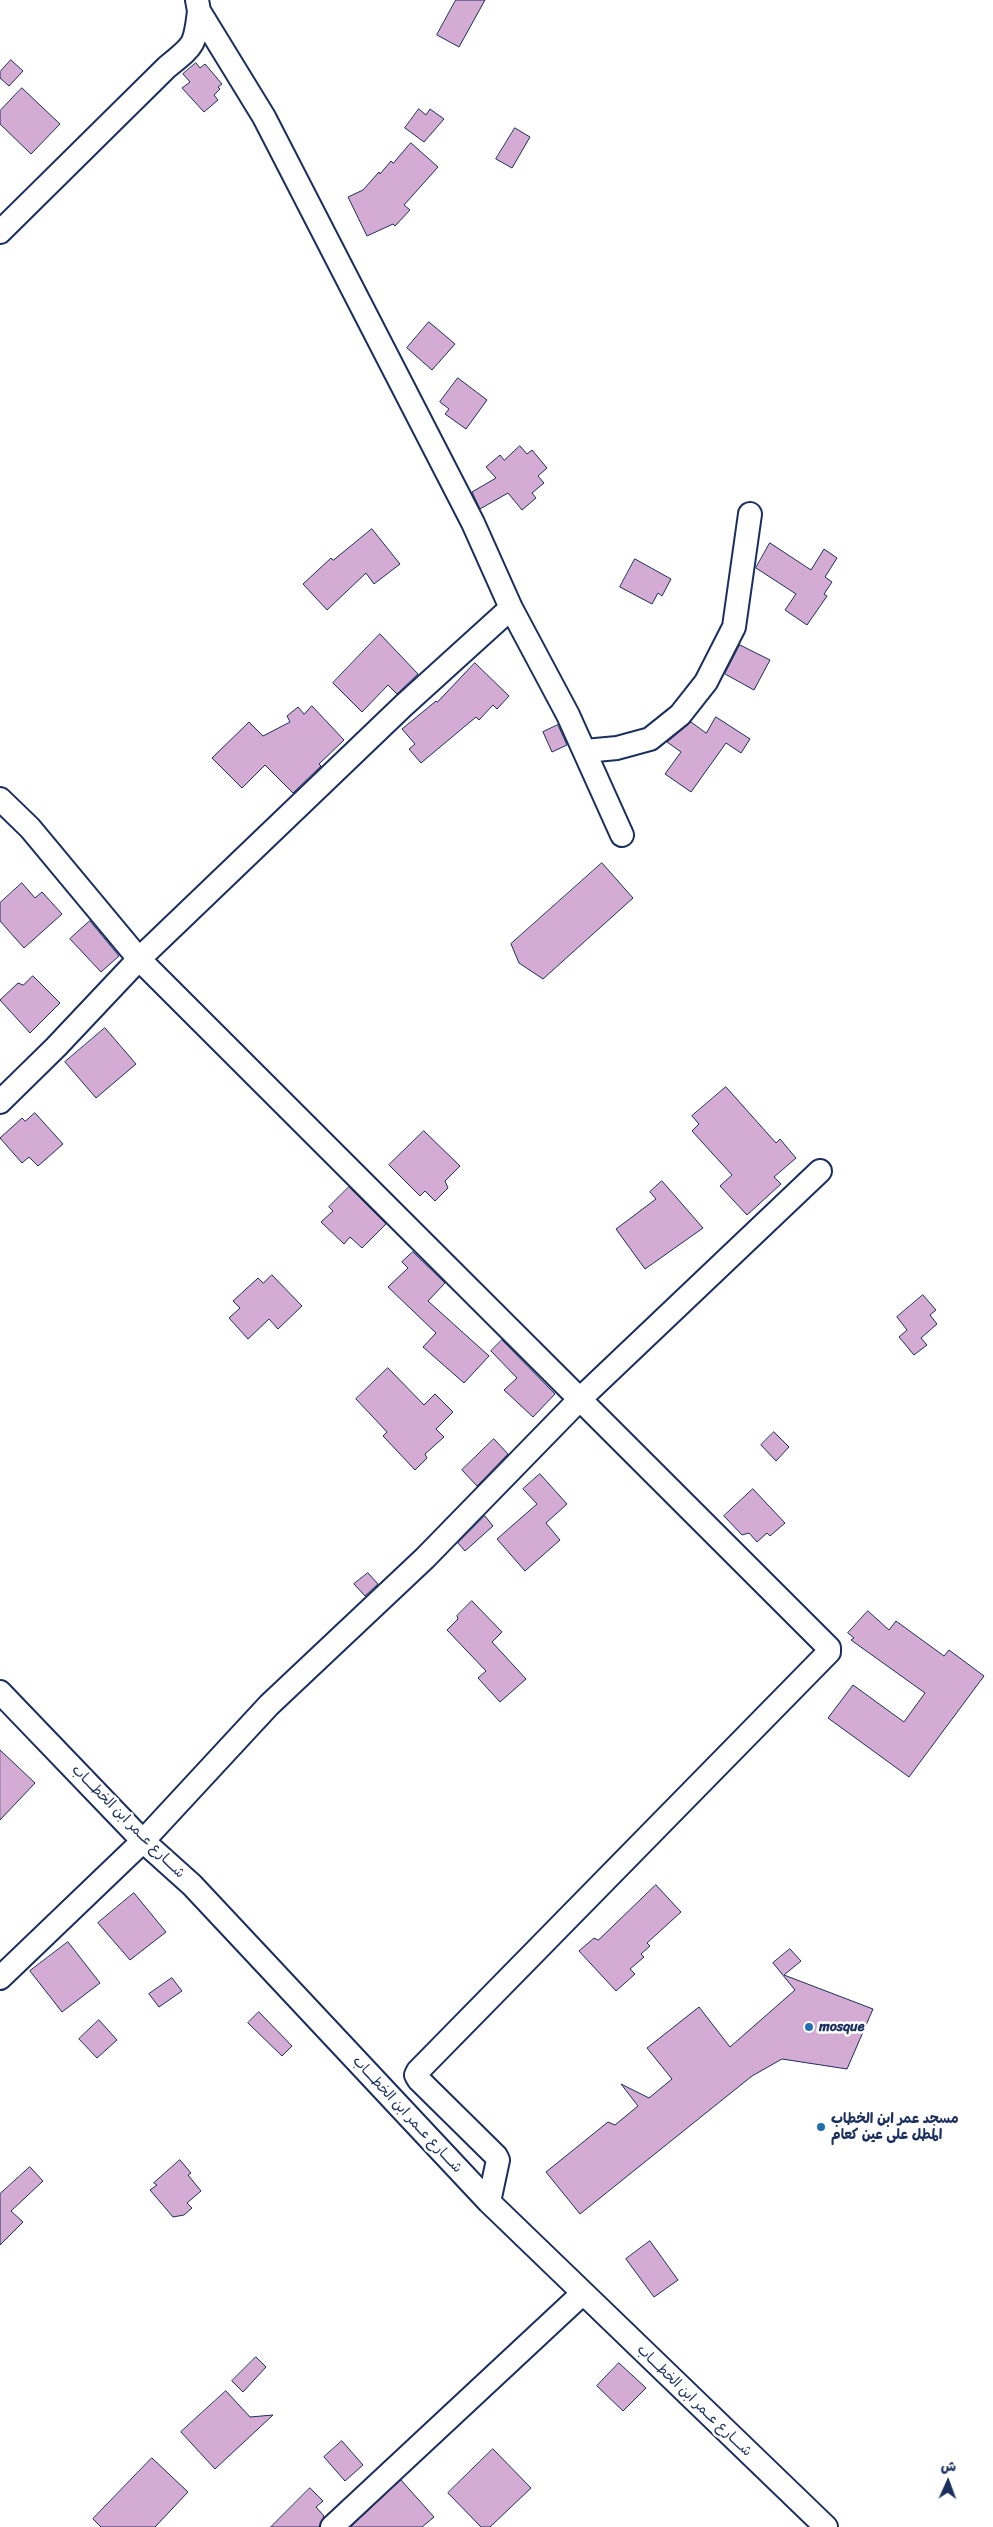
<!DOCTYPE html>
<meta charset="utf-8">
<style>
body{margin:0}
#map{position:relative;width:993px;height:2527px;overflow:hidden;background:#fff;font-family:Sriracha,"Playpen Sans Arabic",sans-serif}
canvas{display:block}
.north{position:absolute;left:923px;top:2457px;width:50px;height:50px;-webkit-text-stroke:4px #fff;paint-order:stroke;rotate:2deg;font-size:14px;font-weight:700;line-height:20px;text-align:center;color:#1b2f5e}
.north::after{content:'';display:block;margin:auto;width:18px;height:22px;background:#1b2f5e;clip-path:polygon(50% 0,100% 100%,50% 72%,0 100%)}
</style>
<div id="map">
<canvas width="993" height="2527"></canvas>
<div class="north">ش</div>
</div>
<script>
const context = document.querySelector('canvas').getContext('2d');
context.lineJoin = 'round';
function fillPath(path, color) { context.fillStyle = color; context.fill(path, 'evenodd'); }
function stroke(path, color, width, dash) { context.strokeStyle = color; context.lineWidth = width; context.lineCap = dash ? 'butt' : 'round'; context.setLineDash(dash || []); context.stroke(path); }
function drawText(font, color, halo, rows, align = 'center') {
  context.font = font + ' Sriracha,"Playpen Sans Arabic",sans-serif'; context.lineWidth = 5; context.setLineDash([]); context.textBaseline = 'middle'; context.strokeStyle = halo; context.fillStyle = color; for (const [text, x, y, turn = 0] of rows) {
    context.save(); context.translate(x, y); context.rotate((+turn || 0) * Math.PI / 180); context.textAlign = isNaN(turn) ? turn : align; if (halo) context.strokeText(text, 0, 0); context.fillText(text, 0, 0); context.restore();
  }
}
const building = new Path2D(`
 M 456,0 L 485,0 L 459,47 L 437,35 Z
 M 11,60 L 23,71 L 9,86 L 0,78 L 0,72 Z
 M 196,63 L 200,68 L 205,64 L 222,84 L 218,87 L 220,89 L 214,95 L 218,100 L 204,112 L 182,88 L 190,82 L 183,74 Z
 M 22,88 L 60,124 L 31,154 L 0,124 L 0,111 Z
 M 419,109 L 426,115 L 430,109 L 444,119 L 424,142 L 405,128 Z
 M 515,128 L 530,137 L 512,168 L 496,159 Z
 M 411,143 L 438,167 L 404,205 L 410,210 L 395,226 L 393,224 L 367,236 L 348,197 L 363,190 L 379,172 L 380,174 L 391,161 L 393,163 Z
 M 429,322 L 455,344 L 432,370 L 407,348 Z
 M 458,378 L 487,400 L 466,429 L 445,414 L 449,409 L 440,402 Z
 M 520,446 L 527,454 L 532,450 L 547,468 L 538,476 L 544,483 L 532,493 L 536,498 L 522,510 L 508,493 L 480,509 L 472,492 L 496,478 L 486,467 L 500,455 L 504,460 Z
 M 372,529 L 400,564 L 374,584 L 366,573 L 327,610 L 303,584 L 331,558 L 333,560 Z
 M 770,543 L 811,570 L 824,549 L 837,558 L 825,577 L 832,582 L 824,594 L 827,596 L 807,625 L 785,610 L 796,594 L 756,568 Z
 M 635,559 L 671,579 L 662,596 L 658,593 L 652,604 L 620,587 Z
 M 380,634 L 418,674 L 397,694 L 388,685 L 362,712 L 333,683 Z
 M 740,645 L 770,660 L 754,690 L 725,674 Z
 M 475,663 L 509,696 L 497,709 L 493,705 L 479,720 L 476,717 L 421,763 L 409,749 L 415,744 L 402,729 L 436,701 L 437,702 Z
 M 312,706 L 344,740 L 319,764 L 321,766 L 293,793 L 265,765 L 242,788 L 212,758 L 249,722 L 263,736 L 290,722 L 287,716 L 298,707 L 304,714 Z
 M 716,717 L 750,739 L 741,753 L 726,743 L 691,792 L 665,774 L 681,752 L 667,742 L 691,722 L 706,733 Z
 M 558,725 L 567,745 L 552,752 L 543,732 Z
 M 602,863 L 633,898 L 543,979 L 519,963 L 511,944 Z
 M 22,883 L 35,898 L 42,892 L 62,914 L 24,948 L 0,921 L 0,903 Z
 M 90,921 L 119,956 L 101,972 L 70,939 Z
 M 33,976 L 60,1003 L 30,1033 L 0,1000 L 18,983 L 23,985 Z
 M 105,1028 L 136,1064 L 96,1098 L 65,1062 Z
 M 726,1087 L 776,1143 L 780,1139 L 796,1158 L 774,1177 L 781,1184 L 747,1215 L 720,1186 L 732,1175 L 692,1131 L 699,1124 L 692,1116 Z
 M 35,1113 L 63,1144 L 38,1166 L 29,1157 L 22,1163 L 0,1138 L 22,1118 L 25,1121 Z
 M 424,1131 L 460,1166 L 445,1181 L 448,1188 L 435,1201 L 425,1191 L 420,1196 L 389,1165 Z
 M 662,1181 L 703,1228 L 645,1269 L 616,1229 L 656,1199 L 650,1192 Z
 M 349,1187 L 386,1224 L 362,1248 L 350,1237 L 344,1244 L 321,1222 L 333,1211 L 329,1207 Z
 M 413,1252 L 445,1283 L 428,1301 L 489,1356 L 464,1383 L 423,1347 L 436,1333 L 388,1287 L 408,1268 L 402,1262 Z
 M 272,1275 L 302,1306 L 278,1329 L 269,1319 L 248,1339 L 229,1318 L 240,1308 L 233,1301 L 258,1278 L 263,1283 Z
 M 923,1295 L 936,1310 L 930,1315 L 937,1324 L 921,1338 L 927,1345 L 914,1355 L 899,1337 L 907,1330 L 897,1317 Z
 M 502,1340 L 555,1394 L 533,1417 L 504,1390 L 517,1378 L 491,1351 Z
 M 388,1368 L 424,1405 L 435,1394 L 453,1412 L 436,1429 L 444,1437 L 425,1454 L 427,1458 L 415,1470 L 383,1436 L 387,1432 L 356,1399 Z
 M 774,1432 L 789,1447 L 776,1461 L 761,1445 Z
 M 494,1439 L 508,1454 L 477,1486 L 462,1470 Z
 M 540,1474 L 567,1504 L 546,1523 L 560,1540 L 525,1571 L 497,1539 L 537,1504 L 523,1489 Z
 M 753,1489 L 785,1523 L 770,1536 L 767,1533 L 757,1542 L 749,1533 L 742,1535 L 724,1516 Z
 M 485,1516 L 493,1526 L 465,1551 L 458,1543 Z
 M 368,1573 L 378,1584 L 365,1596 L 354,1584 Z
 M 472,1601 L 502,1632 L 492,1642 L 526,1679 L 500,1702 L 478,1678 L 486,1671 L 447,1630 L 458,1619 L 457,1616 Z
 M 868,1611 L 889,1630 L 896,1621 L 944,1656 L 949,1650 L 984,1676 L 909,1777 L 828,1718 L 853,1685 L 904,1722 L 925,1693 L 851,1640 L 854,1638 L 848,1633 Z
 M 0,1750 L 35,1783 L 0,1820 Z
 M 656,1885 L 681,1912 L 647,1943 L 650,1946 L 641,1954 L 644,1957 L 630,1969 L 635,1974 L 616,1991 L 579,1951 L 594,1938 L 598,1940 Z
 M 134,1893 L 166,1932 L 130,1960 L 98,1923 Z
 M 68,1942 L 100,1983 L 62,2012 L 30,1971 Z
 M 790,1949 L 801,1961 L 784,1975 L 873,2009 L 847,2069 L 782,2059 L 752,2076 L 580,2214 L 546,2172 L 608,2122 L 615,2125 L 638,2106 L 621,2084 L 649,2098 L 672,2079 L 647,2048 L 699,2007 L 730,2047 L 795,1990 L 773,1963 Z
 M 172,1978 L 182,1991 L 159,2007 L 149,1994 Z
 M 259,2012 L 292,2046 L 282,2056 L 248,2023 Z
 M 99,2020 L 117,2040 L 97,2058 L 79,2039 Z
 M 180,2160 L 191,2173 L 188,2175 L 201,2191 L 187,2203 L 192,2208 L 184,2215 L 173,2217 L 150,2190 L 157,2185 L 154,2183 Z
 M 30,2167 L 43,2181 L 11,2211 L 23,2222 L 0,2245 L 0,2194 Z
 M 650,2241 L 678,2280 L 654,2297 L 626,2259 Z
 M 256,2357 L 266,2367 L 243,2392 L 232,2381 Z
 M 619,2363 L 646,2388 L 623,2411 L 597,2386 Z
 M 226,2391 L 250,2417 L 273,2415 L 215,2469 L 181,2432 Z
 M 342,2441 L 363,2465 L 345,2481 L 324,2457 Z
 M 493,2449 L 531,2488 L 490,2527 L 481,2527 L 448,2493 Z
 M 152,2458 L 188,2492 L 155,2527 L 101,2527 L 93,2519 Z
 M 401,2480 L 434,2517 L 422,2527 L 351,2527 Z
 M 310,2488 L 323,2501 L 316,2507 L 324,2516 L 319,2527 L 271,2527 Z`);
const minor = new Path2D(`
 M 0,232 L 167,67 C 194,45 195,46 199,11
 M 511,608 L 568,715 L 622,835
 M 585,751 L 617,748 L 650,739 L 680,715 L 706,682 L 734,627 L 750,514
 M 0,799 L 30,828 L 139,959 L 829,1648 L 829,1652 L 418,2071 L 416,2075 L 419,2080 L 496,2156 L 498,2160 L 489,2202
 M 0,1102 L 56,1047 L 139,959 L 403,706 L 511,608 L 473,523 L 264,117 L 199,11 L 197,0
 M 0,1692 L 143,1841 L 192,1885 L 489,2202 L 826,2527
 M 0,1978 L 143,1841 L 269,1705 L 425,1558 L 580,1399 L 820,1171
 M 332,2527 L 582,2294`);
const markers = [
 [809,2027,5,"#1f6fb2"],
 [821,2127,5,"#1f6fb2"]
];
const streetNames = [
 ["شــــارع عــمر ابن الخطــــاب",128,1822,45],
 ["شــــارع عــمر ابن الخطــــاب",407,2115,47],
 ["شــــارع عــمر ابن الخطــــاب",694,2401,44]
];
const poiNames = [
 ["mosque",819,2027],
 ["مسجد عمر ابن الخطاب",831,2119],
 ["المطل على عين كعام",831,2135]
];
fillPath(building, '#d4abd2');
stroke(building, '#1b2f5e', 1);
stroke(minor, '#1b2f5e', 26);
stroke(minor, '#fff', 22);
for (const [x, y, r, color] of markers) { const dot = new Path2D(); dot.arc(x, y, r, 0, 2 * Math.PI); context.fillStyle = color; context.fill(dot); stroke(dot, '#fff', 2); }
drawText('14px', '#1b2f5e', '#fff', streetNames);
drawText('bold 14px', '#1b2f5e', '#fff', poiNames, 'left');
</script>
